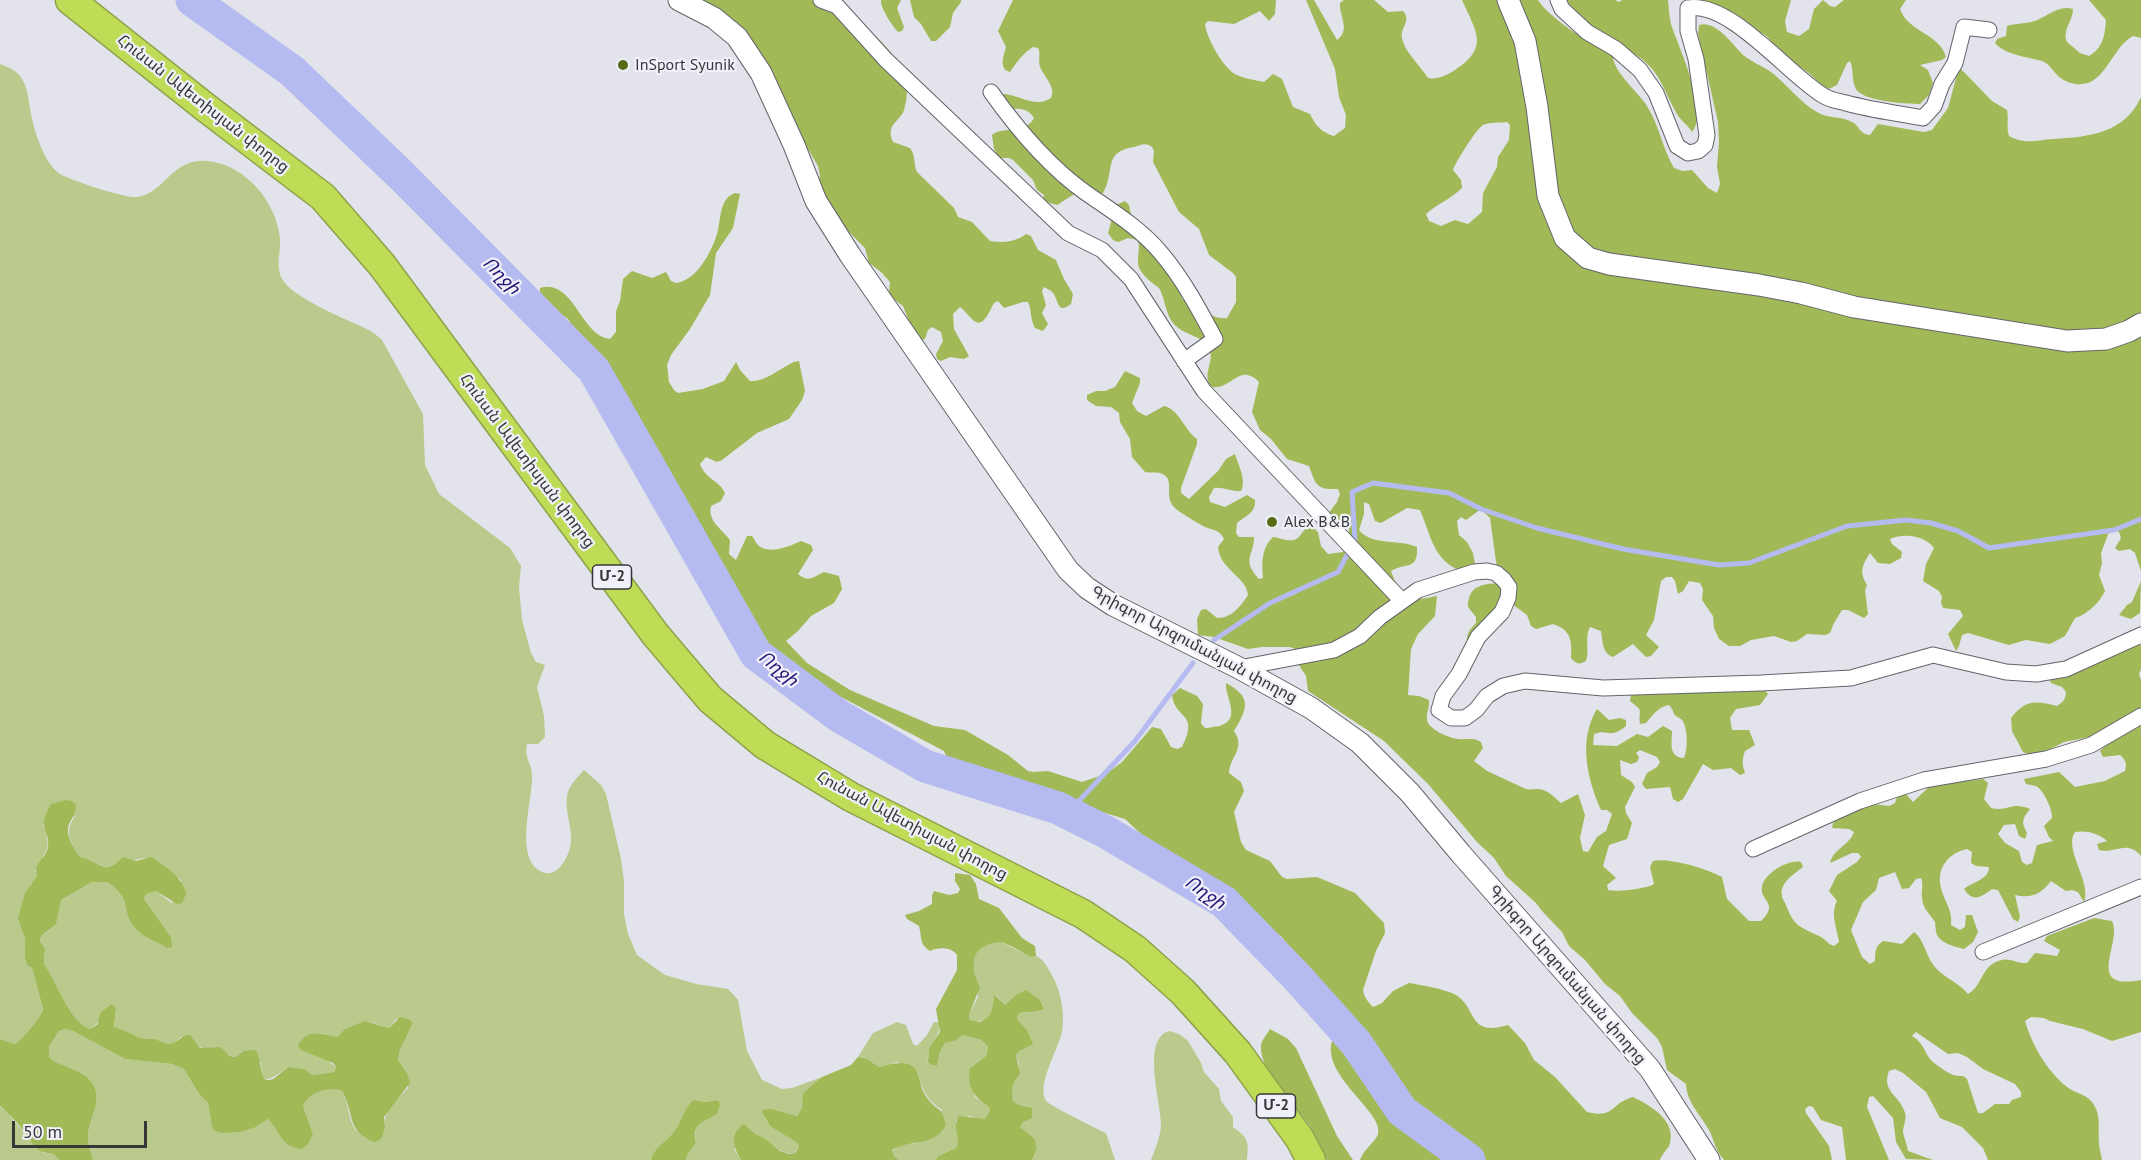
<!DOCTYPE html>
<meta charset="utf-8">
<style>
body{margin:0}
#map{position:relative;width:2141px;height:1160px;overflow:hidden;background:#e2e3eb;font-family:"PT Sans",sans-serif}
canvas{display:block}
.scale{position:absolute;left:12px;top:1121px;width:135px;height:27px;box-sizing:border-box;border:3px solid #37373a;border-top:0;padding-left:8px;font-size:18px;line-height:21px;white-space:nowrap;color:#37373a;-webkit-text-stroke:4px #eff0f8;paint-order:stroke}
</style>
<div id="map">
<canvas width="2141" height="1160"></canvas>
<div class="scale">50 m</div>
</div>
<script>
const context = document.querySelector('canvas').getContext('2d');
context.lineJoin = 'round';
function fillPath(path, color) { context.fillStyle = color; context.fill(path, 'evenodd'); }
function stroke(path, color, width, dash) { context.strokeStyle = color; context.lineWidth = width; context.lineCap = dash ? 'butt' : 'round'; context.setLineDash(dash || []); context.stroke(path); }
function drawText(font, color, halo, rows, align = 'center') {
  context.font = font + ' "PT Sans","Noto Sans Armenian",sans-serif'; context.lineWidth = 4.5; context.setLineDash([]); context.textBaseline = 'middle'; context.strokeStyle = halo; context.fillStyle = color; for (const [text, x, y, turn = 0] of rows) {
    context.save(); context.translate(x, y); context.rotate((+turn || 0) * Math.PI / 180); context.textAlign = isNaN(turn) ? turn : align; if (halo) context.strokeText(text, 0, 0); context.fillText(text, 0, 0); context.restore();
  }
}
const green = new Path2D(`
 M 0,64 C 8,67 18,71 22,79 C 28,88 29,103 31,114 C 34,131 45,165 60,174 C 73,181 126,199 138,197 C 166,192 171,158 208,161 C 246,165 277,203 280,239 C 281,254 274,270 285,283 C 295,296 331,313 347,320 C 360,326 372,330 382,340 L 423,414 L 425,465 L 439,494 L 510,548 L 521,566 L 519,587 L 522,620 L 531,653 L 536,662 L 545,665 L 537,687 L 544,716 L 545,737 L 538,744 L 527,744 C 524,759 532,763 532,775 C 533,800 514,856 540,871 C 558,882 572,852 571,838 C 571,824 565,811 567,797 C 568,786 577,778 584,770 L 601,785 L 606,794 L 621,859 L 624,881 L 624,914 L 628,934 L 637,955 L 665,975 L 696,984 L 728,989 L 738,1000 L 747,1051 L 762,1080 L 782,1089 L 792,1088 L 822,1077 L 806,1090 L 802,1108 L 797,1116 L 772,1109 L 771,1127 L 796,1142 L 799,1146 L 794,1153 C 780,1156 769,1139 755,1135 L 734,1149 L 741,1160 L 686,1160 L 687,1155 L 696,1143 C 692,1124 703,1123 717,1114 L 717,1100 L 706,1102 L 695,1100 C 682,1109 682,1124 671,1135 C 664,1143 653,1149 651,1160 L 93,1160 C 91,1153 88,1145 88,1137 C 88,1117 107,1098 89,1079 C 80,1069 55,1066 49,1057 L 49,1047 L 59,1031 L 64,1029 L 73,1031 L 125,1059 L 172,1064 L 184,1069 L 199,1094 L 208,1103 L 212,1127 L 256,1127 L 268,1119 L 272,1123 L 313,1134 L 303,1106 C 310,1091 325,1088 341,1090 C 350,1104 347,1117 355,1129 C 357,1132 363,1136 366,1139 L 385,1126 C 383,1110 398,1099 408,1088 L 407,1073 L 398,1060 L 400,1050 L 413,1023 L 396,1019 L 389,1028 L 370,1022 L 338,1037 L 319,1033 L 328,1061 L 336,1067 L 334,1072 L 313,1075 L 304,1069 L 289,1067 C 275,1074 261,1093 261,1062 L 244,1051 L 235,1057 C 220,1053 225,1044 204,1049 L 181,1037 L 173,1043 L 168,1044 L 155,1039 L 140,1038 L 128,1032 L 114,1028 L 116,1008 L 90,1029 C 69,1022 57,981 44,964 L 45,949 L 40,941 L 41,936 C 63,921 52,919 61,900 L 92,882 L 107,882 C 133,899 120,909 134,927 C 141,937 157,941 168,948 L 171,937 L 144,899 L 146,894 L 156,891 L 172,903 L 181,880 C 173,876 167,867 160,862 C 143,850 123,869 106,868 C 97,867 90,859 80,857 C 70,842 64,831 75,816 L 43,824 C 52,851 47,848 35,871 L 37,876 L 35,881 L 31,884 L 22,928 L 25,939 L 25,959 L 27,965 L 32,968 L 43,1009 C 42,1016 21,1041 15,1044 L 0,1039 Z
 M 996,942 L 1001,942 L 1031,957 L 1036,956 C 1045,960 1048,969 1053,977 C 1061,992 1065,1014 1062,1031 C 1059,1049 1036,1084 1046,1101 C 1047,1104 1099,1130 1106,1133 L 1115,1160 L 1032,1160 L 1037,1149 L 1035,1139 L 1020,1127 L 1027,1106 L 1017,1104 L 1013,1101 L 1011,1091 L 1019,1064 L 1016,1055 L 1027,1030 L 1017,1019 L 1018,1014 C 1027,1010 1036,1015 1044,1009 L 1040,1000 L 1016,995 L 1005,1005 L 995,994 L 994,1008 L 985,1020 L 974,1022 L 970,1020 L 969,1015 L 978,997 L 972,963 L 976,954 L 982,946 Z
 M 897,1022 L 906,1025 L 913,1044 L 917,1046 L 927,1035 L 934,1022 L 940,1022 C 940,1040 926,1045 928,1062 L 932,1065 L 937,1066 L 940,1052 L 945,1043 L 955,1041 L 963,1035 L 981,1040 L 988,1047 L 986,1056 L 970,1068 L 975,1097 L 988,1106 L 990,1111 L 985,1119 L 980,1120 L 969,1116 L 956,1120 C 955,1131 961,1138 956,1148 L 938,1156 L 936,1160 L 899,1160 L 894,1156 L 892,1151 L 901,1145 L 917,1143 L 942,1110 C 927,1100 922,1090 918,1073 L 898,1062 L 879,1067 L 867,1059 L 858,1057 L 873,1033 Z
 M 1169,1031 L 1179,1034 L 1188,1041 L 1201,1063 L 1204,1072 L 1219,1089 L 1221,1101 L 1233,1117 L 1233,1127 C 1248,1138 1249,1141 1247,1160 L 1151,1160 C 1155,1149 1161,1136 1161,1124 C 1161,1102 1141,1039 1169,1031 Z
 M 0,1107 L 8,1112 L 14,1121 L 44,1153 L 54,1154 L 59,1160 L 0,1160 Z`);
const forest = new Path2D(`
 M 696,0 L 833,0 C 864,27 921,62 904,110 C 900,122 885,124 893,142 L 910,148 C 916,156 913,164 917,172 L 954,208 L 958,217 L 972,222 L 990,241 C 1003,243 1016,242 1026,234 L 1031,236 L 1038,250 L 1056,260 L 1064,279 L 1073,294 L 1071,304 C 1057,315 1059,301 1053,293 C 1051,290 1047,289 1044,287 L 1042,291 L 1046,305 L 1042,313 L 1048,324 L 1043,331 L 1035,328 C 1030,319 1032,311 1028,302 L 1023,302 L 1004,308 L 998,301 L 994,303 C 989,311 983,332 971,318 C 967,314 965,311 960,307 L 953,314 L 954,329 L 969,356 L 964,359 L 950,357 L 941,361 L 937,359 L 936,354 L 943,341 L 941,332 L 932,327 L 928,330 L 925,339 L 921,340 L 912,329 L 903,306 L 891,297 L 889,292 L 890,282 L 881,272 L 869,263 L 865,248 L 844,227 L 818,185 L 820,176 L 818,166 L 788,115 Z
 M 881,0 L 901,0 L 897,8 L 904,27 L 902,31 L 898,32 C 892,25 880,8 881,0 Z
 M 910,0 L 961,0 L 961,2 L 953,13 L 950,27 L 936,41 L 931,41 L 921,24 L 914,17 Z
 M 1013,0 L 1276,0 L 1275,14 L 1269,21 L 1260,11 L 1234,24 L 1208,21 L 1205,24 C 1206,37 1224,70 1237,75 C 1245,79 1256,80 1264,82 L 1273,74 L 1282,79 L 1293,107 L 1310,114 C 1316,126 1321,132 1334,136 L 1345,128 L 1346,115 L 1339,97 L 1335,69 L 1306,0 L 1314,0 L 1337,40 C 1351,30 1339,16 1340,3 L 1344,0 L 1374,0 L 1388,12 L 1403,11 C 1412,21 1400,27 1402,38 C 1405,53 1420,65 1428,78 C 1436,80 1448,75 1455,70 C 1490,47 1476,32 1462,0 L 1538,0 C 1546,14 1586,43 1602,47 L 1582,18 L 1566,0 L 1615,0 L 1619,2 L 1622,0 L 1668,0 C 1669,8 1669,16 1671,24 C 1678,46 1710,113 1692,132 C 1688,125 1681,121 1677,114 C 1660,84 1660,67 1626,49 L 1613,52 C 1610,69 1636,90 1645,103 C 1659,123 1662,148 1674,168 L 1683,171 L 1692,170 L 1708,188 L 1717,193 L 1720,184 L 1717,167 L 1719,141 L 1718,122 L 1698,34 L 1699,25 C 1716,20 1733,45 1743,55 C 1752,62 1762,66 1771,72 C 1787,84 1799,102 1817,112 C 1828,119 1843,116 1852,122 C 1860,126 1859,134 1870,135 L 1878,124 L 1924,132 L 1932,130 L 1948,108 L 1959,67 L 1992,101 L 2007,110 C 2009,120 2006,127 2009,136 C 2026,145 2036,140 2054,139 C 2089,137 2125,133 2141,97 L 2141,571 L 2135,553 L 2130,549 L 2119,551 L 2115,548 L 2121,538 L 2119,532 L 2114,530 L 2109,532 L 2101,553 L 2102,563 L 2099,575 L 2105,591 C 2099,603 2088,614 2075,618 L 2065,636 L 2050,644 L 2026,640 L 2009,645 L 1968,633 L 1962,635 L 1959,646 L 1956,651 L 1948,634 L 1963,616 L 1960,610 L 1943,608 L 1941,602 L 1942,597 L 1939,591 L 1923,581 L 1926,564 L 1934,548 C 1924,535 1904,533 1890,539 L 1892,544 L 1902,552 L 1901,558 L 1890,564 L 1878,563 L 1870,553 C 1862,566 1859,571 1867,585 L 1865,590 L 1868,614 L 1864,618 L 1848,610 L 1842,610 L 1834,623 L 1830,633 L 1825,635 L 1807,634 L 1797,641 L 1791,642 L 1774,636 L 1751,640 L 1740,646 L 1729,646 L 1719,639 L 1714,628 L 1713,616 L 1702,600 L 1703,589 L 1700,583 L 1689,581 L 1683,591 L 1678,594 L 1675,581 L 1672,577 L 1666,577 L 1661,581 L 1654,620 L 1646,635 L 1659,647 L 1651,656 L 1646,657 L 1633,644 L 1613,657 C 1602,653 1603,642 1601,631 L 1590,627 C 1584,638 1590,650 1586,661 C 1579,665 1576,664 1571,658 C 1572,640 1571,630 1553,624 L 1536,629 L 1531,626 L 1527,615 L 1512,604 L 1467,643 C 1466,634 1470,629 1476,623 L 1476,617 L 1468,607 C 1468,586 1481,584 1499,583 L 1490,518 L 1481,509 L 1466,520 L 1461,517 L 1457,521 L 1459,535 L 1467,542 L 1473,553 L 1475,564 L 1473,570 L 1466,573 C 1433,562 1432,538 1420,510 L 1407,508 L 1381,523 L 1375,521 L 1369,504 L 1364,502 L 1364,514 L 1359,530 C 1371,546 1400,539 1417,547 C 1418,571 1406,562 1391,571 C 1395,582 1402,600 1417,599 C 1423,599 1430,597 1437,596 L 1435,616 L 1418,634 L 1411,649 L 1408,695 L 1419,696 L 1429,700 C 1430,707 1426,713 1427,719 C 1427,729 1449,738 1458,739 C 1466,740 1473,737 1481,742 L 1483,748 L 1474,761 L 1487,771 L 1526,789 C 1530,790 1533,789 1537,789 C 1547,789 1554,797 1561,803 L 1578,794 L 1585,815 L 1580,838 L 1583,851 L 1588,852 L 1597,837 L 1606,831 L 1612,814 L 1607,810 L 1601,810 C 1587,779 1578,740 1597,709 L 1609,720 L 1620,718 L 1626,720 L 1626,726 C 1609,740 1608,728 1594,734 L 1593,745 L 1617,746 L 1637,734 L 1648,737 L 1663,726 L 1672,731 C 1672,743 1668,757 1684,758 C 1688,749 1688,728 1682,720 C 1678,716 1677,718 1674,714 C 1673,711 1672,708 1669,705 C 1658,707 1653,715 1646,723 L 1640,724 C 1638,707 1645,713 1630,701 L 1631,695 L 1764,689 L 1768,694 L 1760,705 L 1736,709 L 1730,718 L 1732,730 L 1749,730 L 1755,745 L 1745,751 C 1742,759 1742,765 1745,773 L 1740,775 L 1731,768 L 1713,770 L 1703,764 L 1683,799 L 1678,802 L 1673,799 L 1670,787 L 1646,789 L 1642,784 L 1647,773 L 1657,767 L 1660,762 L 1657,757 L 1640,750 L 1636,753 L 1639,757 L 1637,762 L 1631,764 L 1620,760 L 1621,775 L 1632,782 L 1635,787 L 1625,807 L 1626,813 L 1632,823 L 1627,839 L 1609,845 L 1603,866 L 1616,878 L 1607,885 L 1608,890 C 1618,892 1646,889 1654,884 L 1650,867 L 1653,861 C 1668,857 1708,869 1722,877 L 1727,899 L 1749,921 L 1761,921 C 1780,902 1759,902 1762,886 C 1765,873 1789,859 1801,862 L 1803,867 C 1794,874 1779,883 1782,896 C 1782,899 1785,902 1786,905 C 1794,926 1798,926 1819,936 C 1825,938 1827,944 1834,946 L 1839,942 C 1837,928 1830,914 1837,901 L 1829,891 L 1837,875 L 1857,862 L 1861,857 L 1858,853 L 1852,853 L 1830,863 C 1833,849 1850,845 1854,832 L 1849,829 L 1832,828 L 1833,823 L 1842,814 L 1872,804 L 1889,806 L 1895,803 L 1899,791 L 1905,793 L 1913,802 L 1930,786 L 1983,779 L 1988,783 L 1984,799 L 1991,808 C 2008,812 2012,801 2030,809 C 2022,819 2021,822 2027,833 L 2025,839 L 2019,836 L 2015,824 L 2004,825 L 1998,834 L 2005,843 L 2019,851 L 2022,862 L 2027,865 L 2032,863 L 2037,845 L 2053,841 L 2049,837 L 2044,826 L 2052,818 C 2053,810 2043,789 2036,786 C 2033,785 2029,785 2026,784 L 2024,779 L 2059,772 L 2075,787 L 2105,781 L 2125,771 C 2127,764 2126,760 2120,755 L 2103,757 L 2100,751 L 2113,738 L 2134,728 L 2064,742 L 2041,754 L 2030,755 L 2023,752 L 2012,731 L 2011,718 C 2026,699 2036,701 2057,706 C 2063,702 2066,699 2066,692 L 2062,687 L 2051,683 L 2049,677 L 2077,673 L 2090,661 L 2112,657 L 2126,646 L 2141,645 L 2141,669 L 2139,674 L 2141,680 L 2141,856 C 2127,839 2116,854 2099,850 L 2097,844 L 2107,841 C 2099,833 2085,830 2075,832 C 2063,849 2092,882 2084,902 L 2078,892 L 2072,890 L 2066,891 L 2051,881 C 2041,894 2031,899 2015,895 L 2020,917 L 2018,922 L 2013,919 L 1998,890 L 1992,889 C 1981,897 1973,903 1964,889 C 1972,882 1989,880 1989,867 L 1976,866 L 1971,863 L 1972,852 L 1967,849 C 1948,853 1936,869 1941,888 C 1944,901 1953,910 1951,925 L 1960,930 L 1965,927 L 1966,915 L 1972,915 L 1978,932 L 1973,942 L 1964,949 C 1953,946 1939,943 1936,932 C 1936,931 1935,923 1935,922 C 1930,914 1922,908 1922,897 C 1921,890 1924,885 1921,878 L 1916,879 L 1909,888 L 1902,889 L 1895,872 L 1879,878 L 1876,890 L 1863,902 L 1851,930 L 1862,957 L 1870,964 L 1875,961 C 1875,952 1875,946 1883,941 L 1902,944 L 1914,932 C 1924,939 1926,956 1934,966 C 1944,978 1958,982 1968,994 C 1983,986 1981,964 2002,960 C 2010,958 2018,964 2027,963 L 2035,953 L 2057,956 L 2060,950 L 2044,941 L 2047,936 L 2094,918 L 2112,921 C 2123,943 2083,991 2141,980 L 2141,1032 L 2112,1041 L 2083,1029 L 2050,1021 L 2044,1018 L 2031,1017 L 2025,1021 C 2032,1045 2047,1071 2067,1087 C 2076,1094 2088,1094 2094,1105 C 2101,1116 2098,1129 2099,1142 C 2099,1148 2101,1154 2102,1160 L 1988,1160 L 1983,1148 L 1962,1127 L 1940,1118 L 1926,1092 L 1903,1073 L 1895,1069 L 1889,1071 C 1881,1092 1900,1095 1905,1113 C 1907,1119 1903,1126 1903,1132 C 1904,1138 1907,1145 1908,1151 L 1933,1160 L 1906,1159 L 1896,1142 L 1893,1118 L 1873,1096 L 1869,1097 L 1867,1107 L 1889,1160 L 1846,1160 L 1842,1127 L 1821,1120 L 1813,1107 L 1809,1106 L 1805,1109 L 1806,1113 L 1829,1146 L 1832,1160 L 1724,1160 C 1714,1148 1715,1142 1709,1130 C 1700,1114 1687,1103 1686,1084 L 1667,1070 L 1662,1047 L 1657,1038 L 1632,1013 L 1620,996 L 1605,984 L 1585,960 L 1569,946 L 1562,932 L 1542,911 L 1536,903 L 1506,876 L 1494,858 L 1477,842 L 1428,784 L 1384,741 L 1308,691 L 1306,676 L 1295,659 L 1295,649 L 1290,647 L 1262,647 L 1248,649 L 1214,637 L 1198,635 L 1197,619 L 1201,610 L 1206,609 L 1217,618 C 1232,618 1240,607 1248,595 C 1247,577 1220,570 1218,547 L 1224,539 C 1220,530 1213,530 1205,527 C 1199,524 1181,513 1176,509 C 1161,496 1178,479 1160,473 C 1155,472 1150,473 1145,472 L 1132,457 L 1130,439 L 1120,422 L 1119,413 L 1111,407 L 1096,406 L 1087,400 L 1087,395 L 1096,391 L 1105,391 L 1115,387 L 1125,371 L 1140,378 L 1140,383 L 1132,403 L 1137,411 L 1146,416 L 1164,406 C 1179,409 1185,431 1197,439 L 1197,444 L 1181,488 L 1181,493 L 1189,499 L 1218,471 L 1226,459 L 1235,454 C 1238,465 1247,480 1241,491 C 1231,492 1224,487 1214,488 L 1209,497 L 1210,502 L 1225,507 L 1247,495 L 1255,500 C 1256,513 1245,516 1237,523 L 1236,533 L 1239,537 L 1254,537 C 1254,556 1241,559 1259,579 L 1263,578 C 1262,563 1261,549 1273,537 C 1281,538 1293,544 1299,537 C 1303,532 1304,529 1310,525 L 1318,532 L 1321,546 L 1328,554 L 1343,552 L 1349,538 L 1349,529 L 1343,522 L 1334,525 L 1328,514 L 1337,502 L 1340,494 L 1338,489 C 1316,490 1316,485 1309,466 L 1287,459 L 1271,439 L 1260,430 L 1252,412 L 1259,382 C 1239,362 1232,390 1212,387 C 1201,376 1214,363 1210,351 C 1206,336 1186,336 1176,326 C 1165,316 1166,300 1159,288 C 1151,282 1137,272 1138,261 C 1138,252 1140,249 1138,240 L 1128,238 L 1118,242 L 1113,240 L 1108,233 L 1116,205 L 1125,201 L 1129,205 L 1132,220 L 1142,223 L 1158,262 L 1161,266 L 1166,265 L 1183,300 C 1200,300 1208,321 1227,318 L 1236,302 L 1236,277 L 1233,273 L 1209,255 L 1199,229 L 1179,212 L 1153,162 L 1154,151 L 1152,147 C 1145,142 1141,145 1134,147 C 1102,152 1116,170 1103,193 L 1099,194 L 1087,186 L 1057,205 L 1047,202 L 1043,200 L 1044,195 L 1037,190 L 1033,180 L 1013,160 L 1009,158 L 999,158 L 994,149 L 992,135 C 1003,126 1026,134 1034,118 C 1029,110 1022,108 1013,109 L 999,98 L 1002,94 C 1018,94 1036,109 1051,98 C 1056,87 1045,78 1040,67 C 1038,60 1041,54 1038,48 L 1033,47 C 1023,53 1017,62 1010,72 L 1005,70 C 1000,62 1004,56 1006,47 L 998,31 ZM 1507,122 L 1510,125 L 1509,140 L 1498,157 L 1497,167 L 1483,193 L 1482,212 L 1468,224 L 1455,220 L 1441,226 L 1429,221 L 1426,214 C 1437,204 1451,199 1462,188 L 1461,180 L 1453,170 C 1455,163 1477,128 1483,125 C 1489,122 1500,123 1507,122 ZM 1916,1032 L 1948,1054 L 1958,1053 L 1967,1057 L 1983,1069 L 2015,1084 L 2021,1092 L 2021,1097 L 2012,1100 L 2009,1104 L 1995,1104 L 1983,1113 L 1978,1113 L 1967,1079 C 1962,1074 1960,1077 1953,1075 C 1948,1073 1941,1068 1937,1065 C 1923,1056 1927,1045 1912,1036 Z
 M 1702,0 L 1791,0 L 1785,21 L 1787,32 L 1799,36 L 1809,29 L 1814,9 L 1823,0 L 1830,6 L 1835,7 L 1844,0 L 1906,0 L 1900,9 C 1908,32 1940,34 1946,57 L 1942,60 L 1920,65 L 1928,70 L 1933,83 L 1929,95 L 1920,104 C 1906,104 1862,101 1856,89 C 1851,80 1854,69 1850,61 L 1847,63 L 1837,85 L 1829,89 C 1821,86 1816,79 1810,74 C 1801,66 1789,63 1781,55 C 1773,46 1768,30 1753,32 Z
 M 2089,0 L 2141,0 L 2141,38 L 2133,36 C 2109,49 2105,92 2071,83 C 2054,78 2053,65 2042,61 C 2028,57 2005,55 1995,43 L 1997,39 L 2006,36 L 2007,26 C 2016,23 2023,24 2031,22 C 2045,19 2058,4 2073,9 C 2073,21 2062,30 2067,42 L 2080,53 L 2089,56 C 2103,48 2105,35 2106,20 Z
 M 735,193 L 740,194 L 733,228 L 716,253 L 710,295 L 690,329 L 671,355 L 667,365 L 669,382 L 674,390 L 678,393 L 703,389 L 724,381 L 736,362 L 740,370 L 750,381 C 766,382 780,368 794,362 L 799,361 L 805,391 L 802,400 L 789,419 L 757,433 L 722,460 L 717,462 L 706,457 L 700,464 C 706,480 719,480 725,493 L 721,501 L 711,506 C 707,521 723,530 730,540 L 729,554 L 736,560 L 747,536 L 752,536 C 754,538 755,542 757,544 C 768,556 790,546 801,541 L 811,545 L 813,550 L 798,574 C 809,583 813,577 824,572 L 839,576 L 842,589 L 834,603 L 811,616 L 798,631 L 786,641 L 807,663 L 850,690 L 934,726 L 965,730 L 1008,755 L 1028,771 L 1033,772 L 1048,771 L 1082,782 L 1106,774 L 1122,762 L 1152,727 L 1161,729 L 1171,747 L 1177,749 L 1182,747 C 1200,712 1175,720 1172,695 L 1180,688 L 1197,696 L 1203,704 L 1201,723 C 1205,729 1206,729 1212,727 C 1215,726 1219,727 1222,725 C 1241,718 1225,697 1226,683 C 1252,697 1248,708 1234,731 C 1246,749 1230,756 1229,773 L 1241,782 L 1244,791 L 1234,812 L 1241,842 L 1246,850 L 1270,861 L 1282,877 L 1287,879 L 1317,877 L 1355,893 L 1384,923 L 1385,933 L 1376,951 L 1363,990 C 1364,997 1368,1002 1373,1007 L 1382,1003 L 1393,991 L 1409,983 C 1421,985 1445,989 1456,995 C 1478,1009 1467,1037 1508,1025 L 1525,1043 L 1534,1060 L 1555,1077 L 1587,1112 C 1616,1119 1610,1103 1633,1097 C 1651,1106 1676,1120 1670,1143 C 1668,1150 1662,1153 1660,1160 L 1486,1160 L 1465,1145 L 1437,1132 L 1432,1133 L 1426,1141 L 1425,1146 L 1447,1160 L 1360,1160 C 1364,1149 1376,1141 1378,1134 C 1385,1111 1313,1072 1335,1034 C 1353,1039 1349,1092 1391,1090 L 1394,1086 L 1392,1076 L 1301,964 L 1282,937 L 1255,920 L 1237,898 L 1181,875 L 1160,852 L 1125,819 L 1102,812 L 1076,809 L 1058,797 L 1028,790 L 1019,785 L 1012,777 L 1007,775 L 969,774 L 952,770 L 944,751 L 841,697 L 809,684 L 776,661 L 735,605 L 718,576 L 703,560 L 701,554 L 702,537 L 700,527 L 691,518 L 667,483 L 658,476 L 631,446 L 625,430 L 628,409 C 615,390 590,381 576,362 C 561,344 576,335 570,322 C 567,316 560,315 556,311 C 550,306 544,300 540,294 L 540,288 C 574,278 581,337 610,339 L 616,332 L 616,311 L 620,301 L 623,279 L 632,271 L 652,278 L 666,272 L 671,281 L 676,283 C 697,280 711,253 717,234 C 721,221 719,198 735,193 Z
 M 2141,581 L 2140,613 L 2131,619 L 2119,615 L 2127,605 L 2132,602 Z
 M 66,800 L 72,801 L 76,805 C 75,816 73,816 69,824 C 65,836 74,848 80,857 C 102,862 103,878 123,857 L 136,861 L 151,857 C 164,864 184,879 186,894 L 182,903 L 177,904 L 156,891 L 146,894 L 144,899 L 171,937 L 172,947 L 167,948 C 157,941 141,937 134,927 C 120,909 133,899 107,882 L 92,882 L 61,900 L 56,924 L 41,936 L 40,941 L 45,949 L 44,964 C 57,981 69,1022 90,1029 L 98,1024 L 100,1013 L 112,1004 L 116,1008 L 114,1027 L 128,1032 L 140,1038 L 155,1039 L 168,1044 L 173,1043 L 186,1035 L 190,1035 L 200,1048 L 220,1047 L 230,1056 L 235,1057 L 244,1051 L 255,1050 C 264,1059 257,1086 273,1079 C 278,1076 283,1070 289,1067 L 304,1069 L 313,1075 L 334,1072 L 336,1067 L 333,1063 L 301,1050 L 298,1046 C 306,1028 323,1034 338,1037 L 345,1029 L 365,1021 L 389,1028 L 400,1017 L 410,1020 L 413,1023 L 400,1050 L 398,1060 L 407,1073 L 410,1083 L 384,1117 L 385,1126 L 382,1138 L 375,1142 C 345,1133 355,1110 341,1090 C 326,1088 310,1091 303,1106 L 313,1134 L 308,1144 L 301,1149 C 280,1146 281,1132 268,1119 L 256,1127 L 240,1132 L 223,1133 L 215,1131 L 212,1127 L 208,1103 L 199,1094 L 184,1069 L 172,1064 L 125,1059 L 73,1031 L 64,1029 L 59,1031 L 49,1047 L 49,1057 C 55,1065 80,1069 89,1079 C 107,1098 88,1117 88,1137 C 88,1145 91,1153 93,1160 L 59,1160 L 54,1154 C 32,1152 36,1145 24,1131 C 17,1123 9,1113 0,1106 L 0,1039 L 15,1044 C 21,1041 42,1016 43,1009 L 32,968 L 27,965 L 25,959 L 25,939 L 18,918 L 25,893 L 37,876 C 32,862 47,859 48,846 C 50,838 43,831 44,822 C 44,816 48,810 51,804 Z
 M 955,873 L 970,875 L 976,884 L 979,899 L 999,908 L 1022,938 L 1035,946 L 1036,956 L 1031,957 C 1022,953 1010,944 1000,942 C 997,942 993,943 990,944 C 969,950 971,971 980,987 L 969,1015 L 970,1020 L 980,1022 C 992,1017 994,1006 994,994 L 1005,1005 L 1016,995 L 1026,990 L 1040,1000 L 1044,1009 C 1036,1014 1027,1010 1018,1014 L 1017,1019 L 1027,1030 L 1033,1044 L 1019,1051 L 1016,1055 L 1020,1074 C 1012,1082 1011,1089 1013,1101 L 1017,1104 L 1032,1108 L 1032,1118 L 1023,1122 L 1020,1127 L 1035,1139 L 1037,1149 L 1032,1160 L 936,1160 L 938,1156 L 956,1148 C 962,1137 951,1128 959,1116 L 985,1119 L 990,1111 L 988,1106 C 973,1096 967,1087 970,1068 L 986,1056 L 988,1047 L 981,1040 L 963,1035 L 955,1041 L 945,1043 L 940,1052 L 937,1066 L 932,1065 L 928,1062 L 929,1048 L 940,1032 L 936,1009 L 957,970 L 957,955 C 951,947 939,947 930,951 C 919,944 922,937 919,926 L 907,919 L 905,915 L 919,911 L 932,904 L 932,895 L 934,891 L 949,895 L 958,893 L 960,889 L 955,881 Z
 M 1270,1029 L 1288,1039 L 1296,1048 L 1337,1136 L 1353,1160 L 1327,1160 C 1322,1148 1317,1137 1310,1126 C 1297,1106 1258,1070 1261,1045 C 1262,1040 1267,1034 1270,1029 Z
 M 858,1057 L 867,1059 L 879,1067 C 893,1063 914,1057 919,1077 C 921,1085 922,1092 928,1099 C 938,1112 942,1106 946,1125 C 934,1147 911,1139 892,1150 L 894,1156 L 899,1160 L 741,1160 C 733,1146 729,1134 744,1124 L 755,1134 L 764,1138 L 780,1151 L 789,1154 L 795,1153 L 799,1146 L 796,1142 L 771,1127 L 761,1110 L 772,1109 L 797,1116 L 802,1108 L 803,1094 L 806,1090 L 822,1077 L 851,1065 Z
 M 694,1100 L 706,1102 L 717,1100 L 720,1104 L 717,1114 C 703,1123 691,1124 696,1143 L 687,1155 L 686,1160 L 651,1160 C 653,1149 664,1143 671,1135 C 682,1124 682,1109 694,1100 Z`);
const stream = new Path2D(`
 M 1214,640 L 1270,603 L 1338,572 L 1355,540 L 1352,492 L 1373,483 L 1449,493 L 1481,509 L 1537,528 L 1623,549 L 1719,565 L 1749,563 L 1847,526 L 1906,520 L 1931,523 L 1958,531 L 1989,548 L 2114,530 L 2141,519
 M 1058,808 L 1077,803 L 1135,741 L 1193,663`);
const river = new Path2D(`
 M 192,0 L 292,71 L 402,176 L 594,370 L 756,654 L 839,716 L 925,766 L 1058,808 L 1106,832 L 1224,902 L 1296,976 L 1356,1043 L 1402,1111 L 1469,1160`);
const street = new Path2D(`
 M 821,0 L 837,6 L 886,60 L 1068,233 L 1102,250 L 1131,279 L 1204,391 L 1402,601
 M 1558,0 L 1562,9 L 1587,32 L 1616,49 L 1640,70 L 1656,93 L 1677,146 L 1688,153 L 1698,151 L 1705,145 L 1707,135 L 1696,59 L 1688,31 L 1688,8 C 1731,1 1788,75 1824,96 C 1830,100 1839,101 1846,103 C 1871,110 1897,113 1923,118 L 1934,106 L 1942,84 L 1955,63 L 1964,27 L 1989,30
 M 991,92 C 1018,130 1048,166 1086,193 C 1112,211 1140,228 1161,253 C 1183,279 1199,309 1215,339 L 1184,361
 M 1239,668 L 1334,650 L 1360,636 L 1380,617 L 1418,590 L 1474,572 L 1487,571 L 1496,573 L 1504,580 L 1509,587 L 1508,598 L 1502,612 L 1478,637 L 1459,674 L 1443,696 L 1439,710 L 1451,718 L 1465,718 L 1476,710 L 1487,696 L 1503,686 L 1525,681 L 1603,688 L 1761,683 L 1851,678 L 1933,655 L 2006,672 L 2036,674 L 2066,669 L 2141,635
 M 1753,849 L 1860,801 L 1924,780 L 2046,759 L 2091,745 L 2141,716
 M 1983,952 L 2141,887`);
const secondary = new Path2D(`
 M 679,0 L 714,18 L 737,37 L 761,73 L 794,145 L 816,201 L 850,255 L 1068,570 L 1087,588 L 1113,605 L 1239,668 L 1311,708 L 1360,743 L 1410,793 L 1461,854 L 1650,1069 L 1709,1160
 M 1508,0 L 1525,41 L 1537,107 L 1548,196 L 1565,238 L 1588,258 L 1609,264 L 1759,285 L 1801,293 L 1854,307 L 2067,341 L 2106,339 L 2129,331 L 2141,324`);
const highway = new Path2D(`
 M 70,0 L 205,107 L 323,197 L 382,265 L 655,634 L 710,699 L 765,745 L 851,797 L 1083,914 L 1135,949 L 1183,992 L 1238,1053 L 1300,1139 L 1311,1160`);
const markers = [
 [623,65,6,"#5a6b16"],
 [1272,522,6,"#5a6b16"]
];
const shields = [
 [612,577,39],
 [1276,1106,39]
];
const shieldNames = [
 ["Մ-2",612,577],
 ["Մ-2",1276,1106]
];
const poiNames = [
 ["InSport Syunik",635,65],
 ["Alex B&B",1284,522]
];
const streetNames = [
 ["Հունան Ավետիսյան փողոց",203,104,38],
 ["Հունան Ավետիսյան փողոց",527,461,53],
 ["Գրիգոր Արզումանյան փողոց",1194,645,28],
 ["Հունան Ավետիսյան փողոց",912,826,28],
 ["Գրիգոր Արզումանյան փողոց",1567,975,49]
];
const waterNames = [
 ["Ողջի",501,276,45],
 ["Ողջի",778,669,39],
 ["Ողջի",1205,893,34]
];
fillPath(green, '#b9ca8c');
fillPath(forest, '#a2b957');
stroke(stream, '#b5bbf0', 5);
stroke(river, '#b5bbf0', 33);
stroke(street, '#63646a', 17);
stroke(secondary, '#63646a', 23);
stroke(highway, '#8fa24c', 31);
stroke(street, '#fff', 15);
stroke(secondary, '#fff', 21);
stroke(highway, '#bedc55', 28);
for (const [x, y, r, color] of markers) { const dot = new Path2D(); dot.arc(x, y, r, 0, 2 * Math.PI); context.fillStyle = color; context.fill(dot); stroke(dot, '#eff0f8', 2); }
for (const [x, y, w] of shields) { const box = new Path2D(); box.roundRect(x - w / 2, y - 12, w, 24, 4.5); context.fillStyle = '#eff0f8'; context.fill(box); stroke(box, '#37373a', 1.5); }
drawText('bold 15px', '#37373a', null, shieldNames);
drawText('16px', '#37373a', '#eff0f8', poiNames, 'left');
drawText('16px', '#37373a', '#eff0f8', streetNames);
drawText('italic 18px', '#271579', '#eff0f8', waterNames);
</script>
